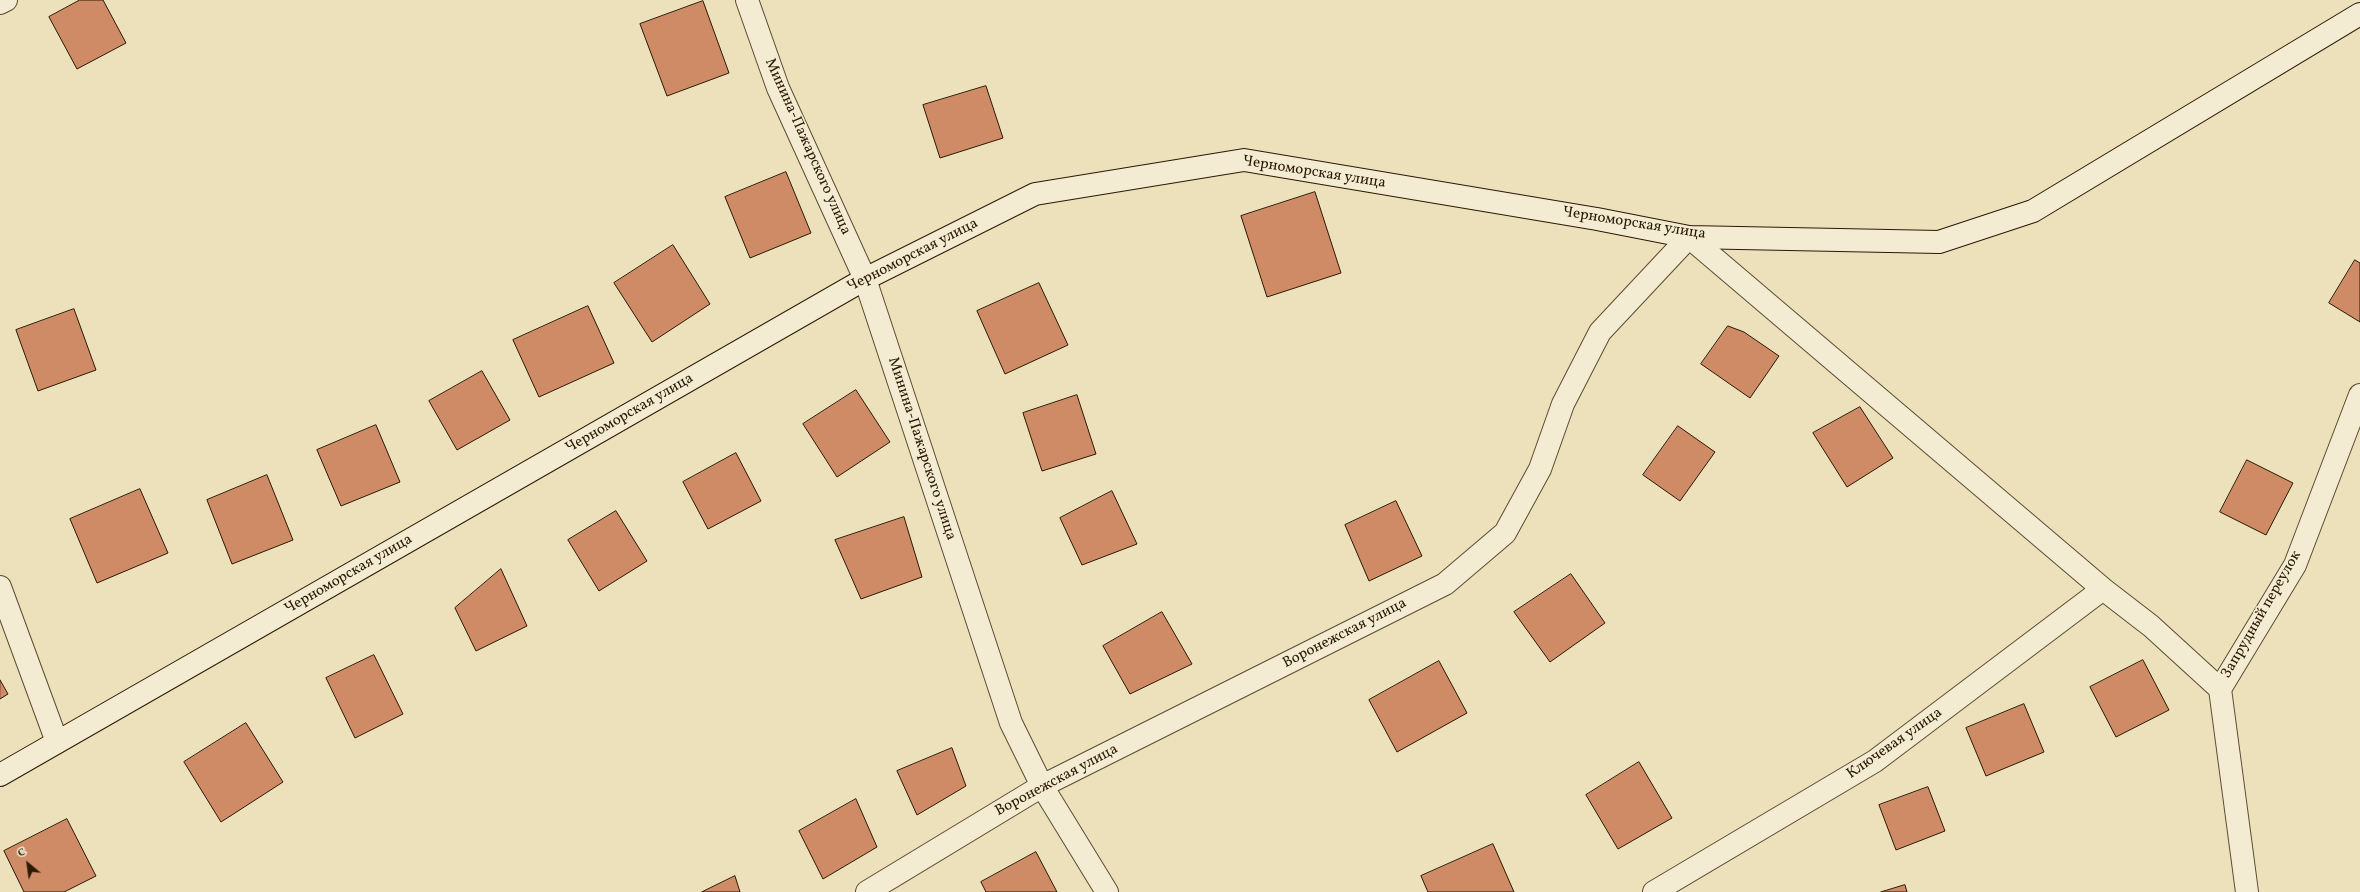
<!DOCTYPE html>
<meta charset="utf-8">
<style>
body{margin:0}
#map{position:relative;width:2360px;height:892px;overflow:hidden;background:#ede1bc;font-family:Vollkorn,serif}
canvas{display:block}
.north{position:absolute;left:8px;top:844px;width:40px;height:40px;-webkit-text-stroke:3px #f3ecd3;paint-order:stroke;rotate:331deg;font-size:11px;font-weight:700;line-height:16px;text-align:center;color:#2b1902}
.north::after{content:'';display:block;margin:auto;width:14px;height:18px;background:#2b1902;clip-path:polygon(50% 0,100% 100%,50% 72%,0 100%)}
</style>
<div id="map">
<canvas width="2360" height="892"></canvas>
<div class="north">С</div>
</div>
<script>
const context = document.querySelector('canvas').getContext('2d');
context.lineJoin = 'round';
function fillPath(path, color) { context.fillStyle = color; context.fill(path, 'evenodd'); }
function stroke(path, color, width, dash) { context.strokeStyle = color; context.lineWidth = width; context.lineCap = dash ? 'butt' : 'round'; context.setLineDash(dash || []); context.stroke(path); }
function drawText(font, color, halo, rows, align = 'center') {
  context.font = font + ' Vollkorn,serif'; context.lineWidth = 3; context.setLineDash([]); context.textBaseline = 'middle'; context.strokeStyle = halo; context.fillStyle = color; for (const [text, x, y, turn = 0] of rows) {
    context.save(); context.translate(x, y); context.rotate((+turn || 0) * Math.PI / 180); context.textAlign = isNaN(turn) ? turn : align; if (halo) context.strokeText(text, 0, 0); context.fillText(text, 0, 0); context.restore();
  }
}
const building = new Path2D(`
 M 80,0 L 103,0 L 126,43 L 77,69 L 49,17 Z
 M 703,1 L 729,73 L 667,96 L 640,24 Z
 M 986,86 L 1003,138 L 940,158 L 923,105 Z
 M 786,172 L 811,233 L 750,258 L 725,197 Z
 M 1315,192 L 1341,273 L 1267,297 L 1241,216 Z
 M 673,245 L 710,304 L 652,342 L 614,283 Z
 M 2355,260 L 2360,263 L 2360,322 L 2329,303 Z
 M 1039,283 L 1068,345 L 1005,374 L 977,311 Z
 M 588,306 L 614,363 L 539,397 L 513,340 Z
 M 74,309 L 96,370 L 38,391 L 16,330 Z
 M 1728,326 L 1744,332 L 1779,356 L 1750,398 L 1701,364 Z
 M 482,371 L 510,420 L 457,450 L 429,401 Z
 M 856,390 L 890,442 L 837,477 L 803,424 Z
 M 1077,395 L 1096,454 L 1042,471 L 1023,413 Z
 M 1860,407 L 1893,458 L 1847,487 L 1813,433 Z
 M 376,425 L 400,482 L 341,506 L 317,450 Z
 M 1678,426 L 1715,452 L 1680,501 L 1643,475 Z
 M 736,453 L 761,501 L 708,529 L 683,482 Z
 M 2247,460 L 2293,483 L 2266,535 L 2220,512 Z
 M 267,475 L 293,540 L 232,564 L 207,500 Z
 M 140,489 L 168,553 L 97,583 L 70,519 Z
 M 1112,491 L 1137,544 L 1082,565 L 1060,518 Z
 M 1396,501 L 1422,556 L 1369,581 L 1345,525 Z
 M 616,511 L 647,561 L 599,591 L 568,540 Z
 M 904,517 L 922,577 L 861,599 L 835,540 Z
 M 501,569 L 527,626 L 476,651 L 455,608 Z
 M 1571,574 L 1605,623 L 1550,662 L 1514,612 Z
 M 1162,612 L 1192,664 L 1130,694 L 1103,646 Z
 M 374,655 L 403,714 L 355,738 L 326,678 Z
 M 2143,660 L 2169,710 L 2116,737 L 2090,687 Z
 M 1439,661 L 1467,713 L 1397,752 L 1369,700 Z
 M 0,680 L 8,694 L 0,699 Z
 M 2024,704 L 2044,752 L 1986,776 L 1966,728 Z
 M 246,723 L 283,782 L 221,822 L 184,762 Z
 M 952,748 L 966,786 L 917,815 L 897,771 Z
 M 1639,762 L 1672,818 L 1618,849 L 1586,795 Z
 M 1928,787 L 1945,831 L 1896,850 L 1879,805 Z
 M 856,799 L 877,847 L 823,879 L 799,831 Z
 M 67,819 L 96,876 L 64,892 L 24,892 L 4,851 Z
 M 1493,844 L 1514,892 L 1428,892 L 1421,876 Z
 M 1036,852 L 1057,892 L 986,892 L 981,882 Z
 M 735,876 L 740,892 L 702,892 Z
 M 1905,885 L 1907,892 L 1881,892 Z`);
const minor = new Path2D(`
 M 747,0 L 778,88 L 865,279 L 1011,723 L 1042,786 L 1107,892
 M 0,3 L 6,0
 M 0,587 L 57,742
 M 867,892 L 1042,786 L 1445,584 L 1505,533 L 1540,469 L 1563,404 L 1600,332 L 1689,237 L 2103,589 L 2151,626 L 2220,689
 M 1654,892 L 1875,761 L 2103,589
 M 2247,892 L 2220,689 L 2295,565 L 2360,395`);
const secondary = new Path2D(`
 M 0,775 L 865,279 L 1035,194 L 1244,160 L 1597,219 L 1689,237 L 1939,242 L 2033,211 L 2360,14`);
const streetNames = [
 ["Минина-Пажарского улица",807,147,66],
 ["Черноморская улица",1314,173,9],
 ["Черноморская улица",1634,224,9],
 ["Черноморская улица",913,256,-27],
 ["Черноморская улица",630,414,-30],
 ["Минина-Пажарского улица",921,449,72],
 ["Черноморская улица",349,575,-30],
 ["Запрудный переулок",2262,615,-60],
 ["Воронежская улица",1345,634,-27],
 ["Ключевая улица",1895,744,-35],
 ["Воронежская улица",1057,781,-28]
];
fillPath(building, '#cf8a66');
stroke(building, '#2b1902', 1);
stroke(minor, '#5c4b30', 24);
stroke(secondary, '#2b1902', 24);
stroke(minor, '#f3ecd3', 22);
stroke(secondary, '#f3ecd3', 22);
drawText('15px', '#2b1902', '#f3ecd3', streetNames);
</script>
